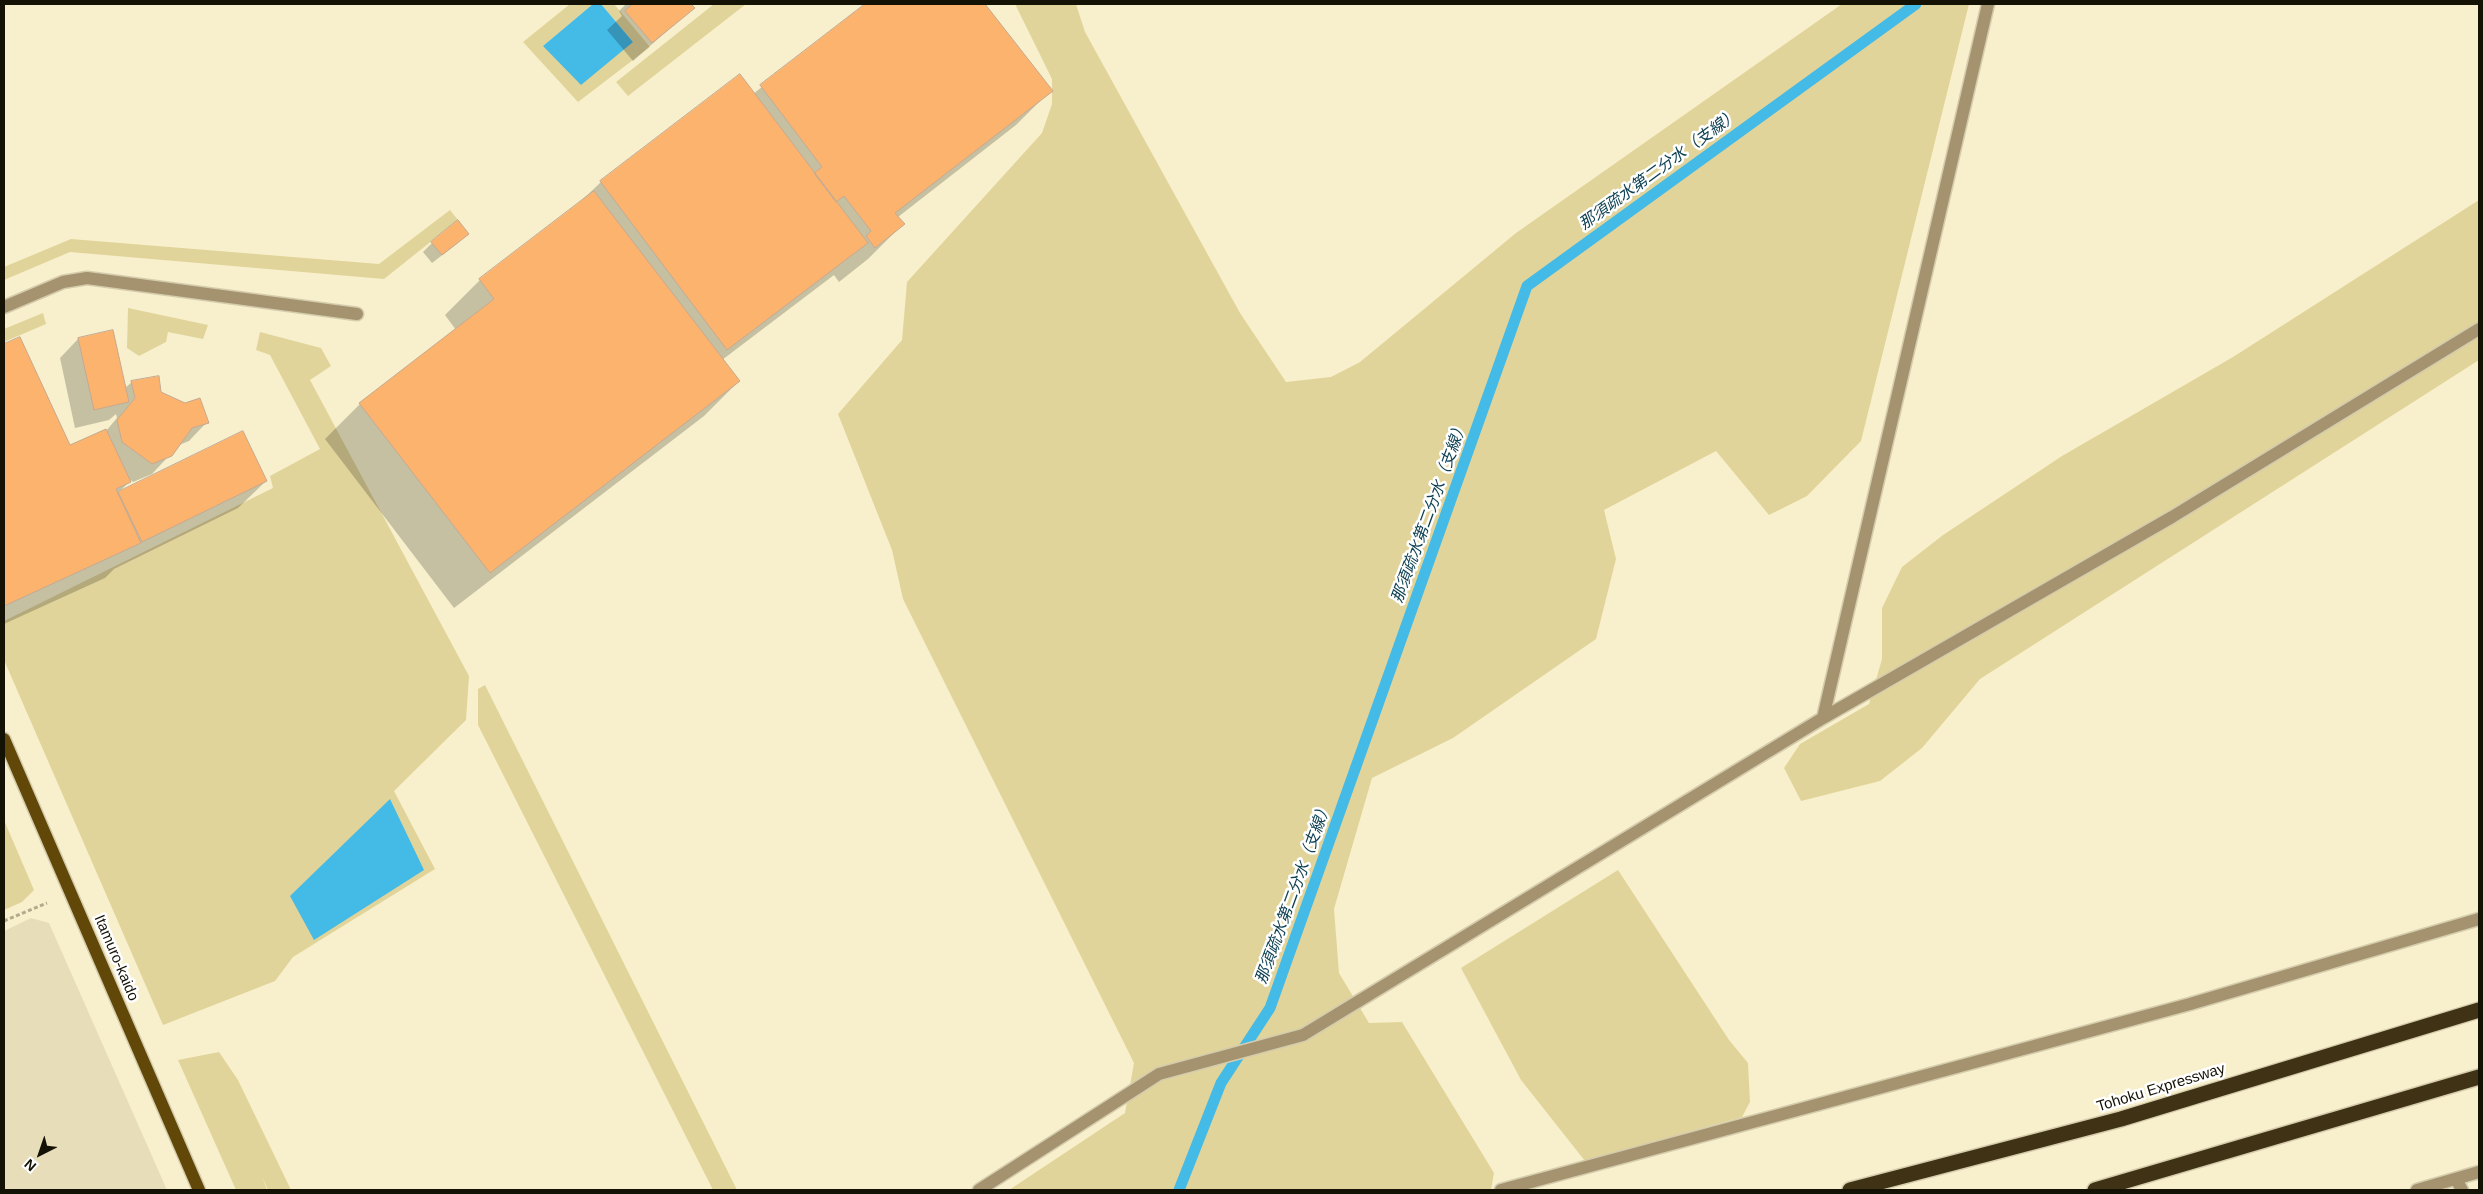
<!DOCTYPE html>
<meta charset="utf-8">
<style>
body{margin:0}
#map{position:relative;width:2483px;height:1194px;overflow:hidden;background:#f8f0cc;font-family:Arial,sans-serif}
canvas{display:block}
.frame{position:absolute;inset:0;border:5px solid #141105;pointer-events:none}
.north{position:absolute;left:15px;top:1129px;width:50px;height:50px;-webkit-text-stroke:4px #fff;paint-order:stroke;rotate:221deg;font-size:14px;font-weight:700;line-height:20px;text-align:center;color:#141105}
.north::after{content:'';display:block;margin:auto;width:18px;height:22px;background:#141105;clip-path:polygon(50% 0,100% 100%,50% 72%,0 100%)}
</style>
<div id="map">
<canvas width="2483" height="1194"></canvas>
<div class="frame"></div>
<div class="north">N</div>
</div>
<script>
const context = document.querySelector('canvas').getContext('2d');
context.lineJoin = 'round';
function fillPath(path, color) { context.fillStyle = color; context.fill(path, 'evenodd'); }
function stroke(path, color, width, dash) { context.strokeStyle = color; context.lineWidth = width; context.lineCap = dash ? 'butt' : 'round'; context.setLineDash(dash || []); context.stroke(path); }
function drawText(font, color, halo, rows, align = 'center') {
  context.font = font + ' Arial,"Noto Sans JP",sans-serif'; context.lineWidth = 5; context.setLineDash([]); context.textBaseline = 'middle'; context.strokeStyle = halo; context.fillStyle = color; for (const [text, x, y, turn = 0] of rows) {
    context.save(); context.translate(x, y); context.rotate((+turn || 0) * Math.PI / 180); context.textAlign = isNaN(turn) ? turn : align; if (halo) context.strokeText(text, 0, 0); context.fillText(text, 0, 0); context.restore();
  }
}
const green = new Path2D(`
 M 570,4 L 593,4 L 543,46 L 633,42 L 601,4 L 614,4 L 650,47 L 578,102 L 523,42 Z
 M 714,4 L 746,4 L 628,96 L 616,82 Z
 M 1015,4 L 1076,4 L 1085,32 L 1240,313 L 1286,382 L 1331,377 L 1360,362 L 1516,233 L 1842,4 L 1969,4 L 1861,441 L 1807,496 L 1769,515 L 1716,451 L 1604,510 L 1616,559 L 1596,639 L 1453,738 L 1372,778 L 1334,909 L 1339,973 L 1369,1023 L 1402,1022 L 1494,1173 L 1491,1190 L 1009,1190 L 1125,1113 L 1134,1063 L 903,599 L 892,550 L 838,414 L 902,340 L 907,282 L 1042,133 L 1052,104 L 1052,79 Z
 M 2479,200 L 2479,360 L 1980,679 L 1922,748 L 1880,781 L 1801,801 L 1784,768 L 1800,744 L 1869,704 L 1882,659 L 1882,608 L 1902,567 L 1943,535 L 2062,456 L 2233,357 Z
 M 450,210 L 458,220 L 384,279 L 70,252 L 4,280 L 4,267 L 71,239 L 379,264 Z
 M 128,308 L 208,325 L 203,339 L 168,332 L 166,342 L 139,356 L 127,348 Z
 M 43,313 L 46,324 L 4,342 L 4,329 Z
 M 260,332 L 321,348 L 331,366 L 310,380 L 469,676 L 466,720 L 394,791 L 435,869 L 293,957 L 275,981 L 163,1025 L 4,660 L 4,621 L 273,488 L 270,476 L 320,449 L 270,355 L 256,350 Z
 M 485,685 L 737,1190 L 713,1190 L 478,725 L 478,689 Z
 M 4,820 L 34,890 L 22,902 L 4,910 Z
 M 1618,870 L 1729,1040 L 1748,1063 L 1750,1102 L 1742,1117 L 1585,1161 L 1521,1080 L 1461,968 Z
 M 219,1052 L 238,1080 L 291,1190 L 268,1190 L 262,1177 L 267,1190 L 236,1190 L 178,1060 Z`);
const sand = new Path2D(`
 M 31,918 L 49,923 L 167,1190 L 4,1190 L 4,931 Z`);
const water = new Path2D(`
 M 593,4 L 601,4 L 633,42 L 581,85 L 543,46 Z
 M 390,799 L 424,870 L 314,940 L 290,896 Z`);
const shadow = new Path2D(`
 M 626,4 L 690,4 L 693,8 L 633,61 L 607,30 L 622,16 L 619,11 Z
 M 867,4 L 986,4 L 984,5 L 1051,90 L 1016,125 L 898,217 L 903,224 L 868,259 L 839,282 L 834,275 L 722,360 L 739,381 L 704,416 L 454,608 L 325,439 L 360,404 L 456,330 L 445,315 L 480,280 L 577,205 L 601,182 L 753,94 Z
 M 432,243 L 458,243 L 432,263 L 423,252 Z
 M 20,338 L 69,447 L 106,431 L 117,418 L 116,414 L 109,420 L 75,428 L 60,358 L 78,339 L 125,388 L 132,382 L 160,392 L 207,422 L 189,441 L 179,445 L 152,474 L 133,482 L 131,480 L 118,493 L 242,433 L 266,481 L 238,508 L 114,569 L 105,578 L 4,624 L 4,345 Z`);
const stream = new Path2D(`
 M 1179,1190 L 1221,1083 L 1270,1008 L 1527,286 L 1916,4`);
const building = new Path2D(`
 M 633,4 L 691,4 L 695,8 L 652,43 L 625,11 Z
 M 865,4 L 985,4 L 1053,91 L 895,213 L 905,224 L 875,248 L 866,236 L 871,231 L 844,196 L 836,202 L 814,173 L 822,167 L 760,85 Z
 M 740,74 L 868,243 L 727,350 L 600,181 Z
 M 594,191 L 740,381 L 490,573 L 359,403 L 494,299 L 479,279 Z
 M 458,220 L 469,234 L 442,255 L 431,242 Z
 M 113,330 L 129,402 L 94,410 L 78,338 Z
 M 20,337 L 70,445 L 106,429 L 131,482 L 116,489 L 141,543 L 4,606 L 4,344 Z
 M 159,376 L 161,392 L 185,403 L 200,398 L 209,423 L 192,428 L 172,456 L 152,464 L 122,442 L 117,420 L 135,398 L 131,381 Z
 M 243,431 L 267,481 L 142,542 L 118,492 Z`);
const path = new Path2D(`
 M 4,921 L 47,903`);
const minor = new Path2D(`
 M 4,307 L 63,282 L 87,278 L 357,314
 M 1823,718 L 1988,4
 M 2456,1179 L 2462,1190
 M 979,1190 L 1159,1074 L 1303,1035 L 1823,718 L 2172,517 L 2479,329
 M 1501,1190 L 2190,1004 L 2479,919
 M 2417,1190 L 2479,1172`);
const major = new Path2D(`
 M 4,739 L 199,1190`);
const highway = new Path2D(`
 M 1850,1190 L 2121,1119 L 2479,1010
 M 2095,1190 L 2479,1077`);
const streetNames = [
 ["Itamuro-kaido",116,958,67],
 ["Tohoku Expressway",2161,1088,-17]
];
const waterNames = [
 ["那須疏水第二分水（支線）",1659,170,-36],
 ["那須疏水第二分水（支線）",1430,512,-70],
 ["那須疏水第二分水（支線）",1294,893,-70]
];
fillPath(green, '#e1d49a');
fillPath(sand, '#e7ddb9');
fillPath(water, '#44bae6');
fillPath(shadow, '#0003');
stroke(stream, '#44bae6', 11);
fillPath(building, '#fcb36e');
stroke(building, '#c4a890', 1);
stroke(minor, '#d4ccac', 15);
stroke(major, '#d4ccac', 15);
stroke(highway, '#d4ccac', 18);
stroke(path, '#b1ab8e', 3, [4, 2.5]);
stroke(minor, '#a5936f', 12);
stroke(major, '#624808', 12);
stroke(highway, '#403215', 15);
drawText('15px', '#141105', '#fff', streetNames);
drawText('italic 16px', '#0e4153', '#fff', waterNames);
</script>
